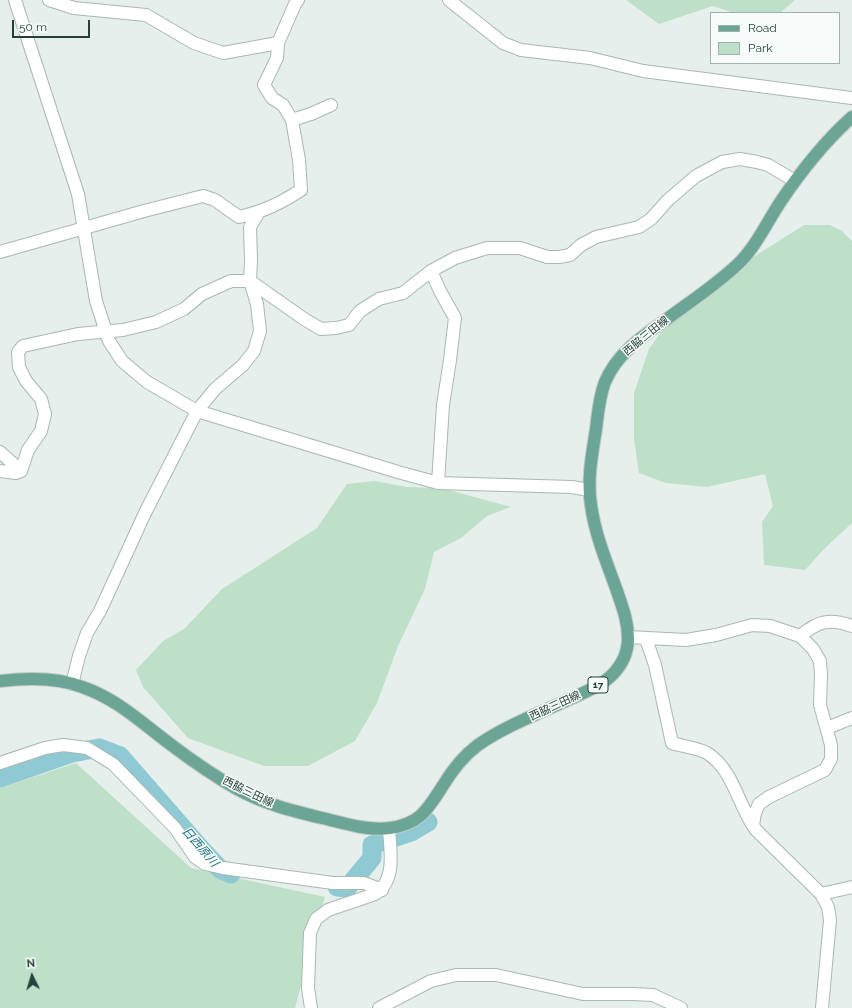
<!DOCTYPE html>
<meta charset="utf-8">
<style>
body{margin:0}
#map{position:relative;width:852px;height:1008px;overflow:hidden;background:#e6efeb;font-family:Raleway,sans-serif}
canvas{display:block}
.legend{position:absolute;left:710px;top:12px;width:130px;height:52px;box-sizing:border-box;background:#f7fbf9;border:1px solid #a3b1ad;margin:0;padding:5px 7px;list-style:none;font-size:12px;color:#24423a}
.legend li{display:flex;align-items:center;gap:8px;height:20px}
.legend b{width:20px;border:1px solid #a3b1ad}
.north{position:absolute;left:12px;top:956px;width:40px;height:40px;-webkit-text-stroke:3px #f7fbf9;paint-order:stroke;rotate:355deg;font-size:11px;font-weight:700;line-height:16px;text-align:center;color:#24423a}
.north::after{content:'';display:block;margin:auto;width:14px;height:18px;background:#24423a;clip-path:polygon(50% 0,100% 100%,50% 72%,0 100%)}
.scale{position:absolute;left:12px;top:20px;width:78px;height:18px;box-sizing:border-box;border:2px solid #24423a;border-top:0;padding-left:5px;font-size:12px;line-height:14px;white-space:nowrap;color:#24423a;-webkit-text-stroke:3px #f7fbf9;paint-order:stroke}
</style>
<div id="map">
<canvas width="852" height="1008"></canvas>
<ul class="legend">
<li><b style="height:5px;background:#6aa596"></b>Road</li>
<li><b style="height:11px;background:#bfe0c8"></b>Park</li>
</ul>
<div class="north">N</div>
<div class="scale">50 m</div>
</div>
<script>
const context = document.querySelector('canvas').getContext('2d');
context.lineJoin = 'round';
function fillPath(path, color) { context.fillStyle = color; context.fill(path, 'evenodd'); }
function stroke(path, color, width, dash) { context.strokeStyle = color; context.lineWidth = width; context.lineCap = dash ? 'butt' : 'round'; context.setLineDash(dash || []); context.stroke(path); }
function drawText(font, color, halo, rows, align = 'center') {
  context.font = font + ' Raleway,"Noto Sans JP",sans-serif'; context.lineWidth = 3; context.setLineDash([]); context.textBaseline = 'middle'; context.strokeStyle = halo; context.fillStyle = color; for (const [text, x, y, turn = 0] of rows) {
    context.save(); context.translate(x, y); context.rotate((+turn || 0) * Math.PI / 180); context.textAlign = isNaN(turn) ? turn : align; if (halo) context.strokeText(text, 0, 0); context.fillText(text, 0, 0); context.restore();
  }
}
const green = new Path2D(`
 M 626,0 L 795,0 L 780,13 L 734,13 L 713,6 L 659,24 Z
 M 804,225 L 830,225 L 842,231 L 852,241 L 852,523 L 826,547 L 805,570 L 764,565 L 762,522 L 773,506 L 765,474 L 707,487 L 666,483 L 639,473 L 634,439 L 634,393 L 649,349 L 670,319 L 736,265 L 755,256 Z
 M 375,481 L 407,487 L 441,488 L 511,507 L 487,516 L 461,538 L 434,552 L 425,589 L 398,646 L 377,703 L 355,741 L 308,766 L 264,766 L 188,738 L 143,687 L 136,670 L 163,641 L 184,629 L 222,589 L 317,528 L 347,484 Z
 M 76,763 L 191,868 L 325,897 L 295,1008 L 0,1008 L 0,788 Z`);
const river = new Path2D(`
 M 0,778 L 72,753 L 99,748 L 120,756 L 202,850 L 220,869 L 231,874
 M 337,887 L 347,888 L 372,858 L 372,845 L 411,832 L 428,822`);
const minor = new Path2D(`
 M 15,0 L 78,194 L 96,301 L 109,341 L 122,361 L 147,382 L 197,411 L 398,472 L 438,483 L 572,487 L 589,490
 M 49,0 L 74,8 L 146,15 L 194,43 L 223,53 L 278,43
 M 449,0 L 503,43 L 521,50 L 590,58 L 643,71 L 852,98
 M 292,120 L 311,114 L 331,105
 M 0,252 L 144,211 L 203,196 L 215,200 L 239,217 C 265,211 279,204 301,190 L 299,160 L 292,120 L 283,105 L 272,98 L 264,85 L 277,58 L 278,43 L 295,4 L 298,0
 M 431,271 L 440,291 L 455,318 L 450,360 L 443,405 L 438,483
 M 0,452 L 21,471
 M 0,471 L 16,473 L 21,471
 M 21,471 L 28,450 L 41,431 L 45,414 L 41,399 L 26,381 L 19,367 L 18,352 L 23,346 L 78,334 L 123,330 L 156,322 L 184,309 L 202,294 L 231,281 L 250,281 L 304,319 L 321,329 L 336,328 L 349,325 L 360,311 L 379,299 L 403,293 L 431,271 L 455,258 L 487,248 L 520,248 L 547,257 L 559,257 L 570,255 L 581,245 L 596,237 L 639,227 L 651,219 L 668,200 L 696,176 L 722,162 L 740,159 L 757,162 L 768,165 L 795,181
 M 800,636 C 818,621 830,618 852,626
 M 628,637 L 686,640 L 716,635 L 752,625 L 770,626 L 800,636 L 813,649 L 820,661 L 821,674 L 820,705 L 831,745 L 831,759 L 825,770 L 769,797 L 759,804 L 755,813 L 753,825
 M 646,639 L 655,665 L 672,743 C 681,746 699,748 707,753 C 734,770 738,806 756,830 L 821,894 L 828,907 L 830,920 L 822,1008
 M 72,684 L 79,656 L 87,633 L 100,611 L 145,513 L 197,411 L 215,389 L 243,365 L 254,351 L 260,331 L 257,304 L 250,281 L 251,260 L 250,227 L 259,212
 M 827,728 L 852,718
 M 0,763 L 45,748 L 63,745 L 87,748 L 113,764 L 175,828 L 195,857 L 205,864 L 223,868 L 333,883 L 364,883 L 382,890
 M 821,894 L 852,887
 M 311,1008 L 308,988 L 310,933 L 316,919 L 328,910 L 375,894 C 397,880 390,850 389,828
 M 379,1008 L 431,981 L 456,975 L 496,975 L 583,994 L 633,994 L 653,995 L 681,1008`);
const major = new Path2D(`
 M 0,681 C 27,678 57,677 82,687 C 118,699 144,725 174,747 C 194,762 216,777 237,789 C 264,804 293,811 322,818 C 344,823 367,831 390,828 C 420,824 427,810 442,787 C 451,772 463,756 478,745 C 505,726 540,713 570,699 C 585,692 601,686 612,675 C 622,665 628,652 628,638 C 628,621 622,606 617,591 C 607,563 595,535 591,505 C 587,480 592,454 596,429 C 598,414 599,397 605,382 C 617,353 643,336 667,319 C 691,301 716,285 738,264 C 756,247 767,222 781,201 C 802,170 824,142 852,117`);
const shields = [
 [598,685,20]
];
const shieldNames = [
 ["17",598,685]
];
const streetNames = [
 ["西脇三田線",646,336,-39],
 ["西脇三田線",555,706,-25],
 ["西脇三田線",248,792,26]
];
const waterNames = [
 ["日西原川",200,847,49]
];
fillPath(green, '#bfe0c8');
stroke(river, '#8ec9d4', 19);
stroke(minor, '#a8b8b2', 14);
stroke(major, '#c2cac8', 14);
stroke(minor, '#fff', 12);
stroke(major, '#6aa596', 12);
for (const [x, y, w] of shields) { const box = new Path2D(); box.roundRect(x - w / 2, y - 8, w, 16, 3); context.fillStyle = '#f7fbf9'; context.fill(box); stroke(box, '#24423a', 1); }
drawText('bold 10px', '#24423a', null, shieldNames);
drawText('11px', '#24423a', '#f7fbf9', streetNames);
drawText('italic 12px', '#1c6f80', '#f7fbf9', waterNames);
</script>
